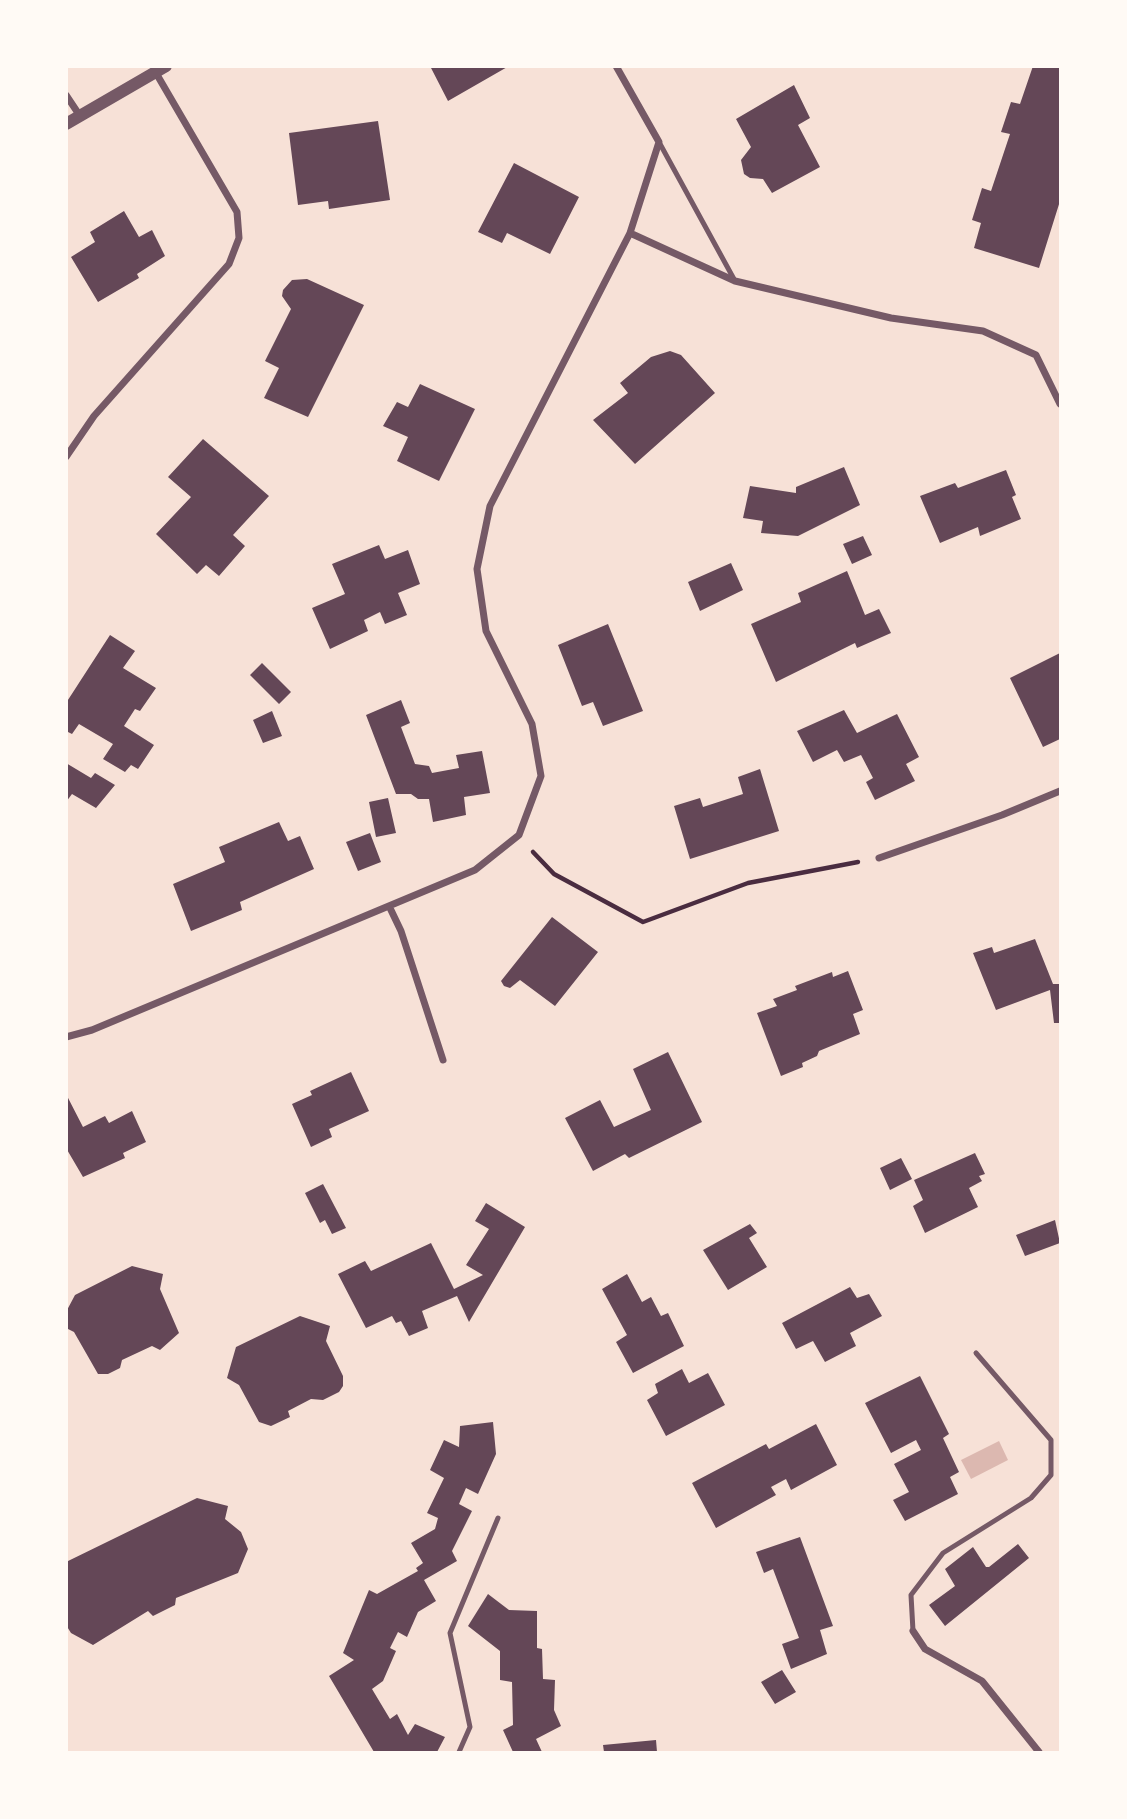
<!DOCTYPE html>
<style>
body{margin:0}
#map{position:relative;width:1127px;height:1819px;overflow:hidden;background:#f7e1d7;font-family:Literata,serif}
canvas{display:block}
.frame{position:absolute;inset:0;border:68px solid #fffaf5;pointer-events:none}
</style>
<div id="map">
<canvas width="1127" height="1819"></canvas>
<div class="frame"></div>
</div>
<script>
const context = document.querySelector('canvas').getContext('2d');
context.lineJoin = 'round';
function fillPath(path, color) { context.fillStyle = color; context.fill(path, 'evenodd'); }
function stroke(path, color, width, dash) { context.strokeStyle = color; context.lineWidth = width; context.lineCap = dash ? 'butt' : 'round'; context.setLineDash(dash || []); context.stroke(path); }
const water = new Path2D(`
 M 999,1441 L 1008,1460 L 971,1479 L 961,1460 Z`);
const building = new Path2D(`
 M 430,66 L 509,66 L 448,101 Z
 M 1033,66 L 1060,66 L 1060,201 L 1039,268 L 974,248 L 981,223 L 972,220 L 982,188 L 991,191 L 1010,134 L 1001,132 L 1011,102 L 1020,104 Z
 M 794,85 L 810,118 L 798,125 L 820,167 L 772,193 L 763,179 L 750,178 L 744,174 L 741,160 L 751,147 L 736,119 Z
 M 378,121 L 390,200 L 329,209 L 328,201 L 298,205 L 289,133 Z
 M 514,163 L 579,197 L 550,254 L 507,233 L 502,243 L 478,232 Z
 M 124,211 L 139,237 L 152,230 L 165,256 L 137,274 L 139,278 L 98,302 L 71,257 L 95,242 L 90,232 Z
 M 307,279 L 364,305 L 308,417 L 264,398 L 279,368 L 265,361 L 291,309 L 282,296 L 283,290 L 292,280 Z
 M 670,351 L 681,355 L 715,393 L 635,464 L 593,420 L 628,393 L 620,383 L 651,357 Z
 M 420,384 L 475,409 L 439,481 L 397,461 L 408,437 L 383,426 L 397,402 L 408,407 Z
 M 203,439 L 269,496 L 233,535 L 245,546 L 219,576 L 206,565 L 197,574 L 156,534 L 191,497 L 168,477 Z
 M 844,467 L 860,505 L 798,536 L 761,533 L 763,521 L 743,518 L 750,486 L 796,493 L 796,487 Z
 M 1006,470 L 1016,495 L 1012,497 L 1021,519 L 980,536 L 978,527 L 940,543 L 920,496 L 955,483 L 958,488 Z
 M 863,536 L 872,555 L 852,564 L 843,544 Z
 M 379,545 L 385,559 L 408,550 L 420,584 L 398,593 L 407,615 L 385,624 L 380,612 L 364,620 L 368,631 L 330,649 L 312,608 L 345,594 L 332,564 Z
 M 731,563 L 743,590 L 700,611 L 688,582 Z
 M 847,571 L 865,615 L 879,609 L 891,633 L 857,648 L 855,643 L 776,682 L 751,624 L 801,602 L 798,593 Z
 M 608,624 L 643,711 L 603,726 L 593,702 L 582,706 L 558,645 Z
 M 110,635 L 135,651 L 123,668 L 156,688 L 140,711 L 135,709 L 124,726 L 154,745 L 138,769 L 131,765 L 125,772 L 103,759 L 113,744 L 79,724 L 72,734 L 66,731 L 66,703 Z
 M 1060,653 L 1060,739 L 1043,747 L 1010,678 Z
 M 262,663 L 291,692 L 279,704 L 250,675 Z
 M 401,700 L 410,723 L 401,727 L 415,764 L 429,766 L 432,773 L 459,768 L 456,755 L 482,751 L 490,793 L 464,797 L 466,815 L 433,822 L 429,799 L 418,799 L 411,794 L 396,794 L 366,715 Z
 M 844,710 L 857,733 L 897,714 L 919,757 L 906,764 L 915,781 L 875,800 L 866,782 L 873,778 L 861,755 L 844,762 L 837,750 L 813,762 L 797,731 Z
 M 272,711 L 282,736 L 263,743 L 253,720 Z
 M 66,763 L 91,778 L 95,773 L 115,785 L 96,808 L 72,794 L 66,802 Z
 M 760,769 L 779,831 L 690,859 L 674,806 L 700,798 L 703,807 L 743,794 L 738,777 Z
 M 388,798 L 396,833 L 376,837 L 369,802 Z
 M 279,822 L 288,841 L 300,836 L 314,869 L 240,902 L 242,910 L 191,931 L 173,884 L 225,862 L 219,847 Z
 M 370,833 L 381,862 L 358,871 L 346,842 Z
 M 552,917 L 598,952 L 555,1006 L 520,980 L 510,988 L 504,986 L 501,981 Z
 M 1035,939 L 1053,984 L 1060,984 L 1060,1023 L 1054,1023 L 1050,990 L 996,1010 L 973,953 L 992,947 L 994,953 Z
 M 848,971 L 863,1010 L 853,1014 L 860,1034 L 819,1051 L 817,1056 L 802,1063 L 803,1067 L 781,1076 L 757,1013 L 777,1006 L 773,999 L 797,990 L 795,986 L 832,972 L 833,977 Z
 M 668,1052 L 702,1122 L 629,1158 L 625,1154 L 593,1171 L 565,1118 L 600,1100 L 614,1127 L 651,1110 L 633,1069 Z
 M 351,1072 L 369,1111 L 329,1129 L 332,1137 L 311,1147 L 292,1104 L 312,1095 L 310,1091 Z
 M 66,1094 L 83,1127 L 105,1116 L 109,1123 L 132,1111 L 146,1142 L 123,1153 L 125,1158 L 83,1177 L 66,1148 Z
 M 975,1153 L 985,1174 L 979,1176 L 982,1181 L 969,1188 L 978,1207 L 925,1233 L 913,1206 L 923,1200 L 914,1180 Z
 M 901,1158 L 912,1179 L 890,1190 L 880,1168 Z
 M 323,1184 L 346,1228 L 332,1234 L 325,1220 L 320,1223 L 305,1193 Z
 M 486,1203 L 525,1227 L 469,1322 L 457,1296 L 422,1311 L 428,1328 L 409,1336 L 401,1321 L 396,1323 L 392,1316 L 366,1328 L 338,1274 L 365,1261 L 371,1271 L 431,1243 L 454,1289 L 483,1275 L 466,1265 L 489,1229 L 475,1221 Z
 M 1055,1220 L 1060,1243 L 1025,1256 L 1016,1235 Z
 M 750,1224 L 757,1233 L 749,1238 L 767,1267 L 728,1290 L 703,1250 Z
 M 132,1266 L 163,1274 L 160,1289 L 179,1333 L 160,1350 L 152,1346 L 122,1360 L 120,1368 L 108,1374 L 98,1374 L 74,1332 L 66,1328 L 66,1312 L 75,1295 Z
 M 627,1274 L 642,1302 L 651,1297 L 661,1316 L 668,1313 L 684,1346 L 633,1373 L 616,1342 L 627,1335 L 602,1289 Z
 M 850,1287 L 857,1298 L 869,1294 L 882,1316 L 850,1333 L 856,1346 L 825,1362 L 813,1341 L 796,1349 L 782,1323 Z
 M 300,1316 L 330,1326 L 326,1341 L 343,1376 L 343,1386 L 339,1392 L 323,1400 L 311,1399 L 288,1411 L 290,1417 L 271,1426 L 259,1422 L 239,1385 L 227,1378 L 236,1347 Z
 M 682,1369 L 689,1383 L 708,1373 L 725,1405 L 666,1436 L 647,1400 L 658,1393 L 655,1384 Z
 M 920,1376 L 949,1434 L 943,1438 L 959,1472 L 950,1477 L 958,1494 L 905,1521 L 893,1500 L 909,1492 L 894,1464 L 921,1450 L 916,1440 L 891,1453 L 865,1403 Z
 M 493,1422 L 496,1454 L 478,1494 L 466,1488 L 459,1504 L 472,1511 L 452,1551 L 457,1561 L 424,1580 L 436,1601 L 418,1612 L 407,1637 L 398,1632 L 390,1648 L 396,1651 L 383,1681 L 372,1689 L 390,1719 L 397,1714 L 408,1735 L 415,1724 L 445,1737 L 437,1752 L 374,1752 L 329,1676 L 354,1660 L 343,1653 L 369,1590 L 377,1594 L 418,1571 L 416,1568 L 423,1563 L 411,1543 L 435,1529 L 438,1518 L 427,1513 L 444,1478 L 430,1470 L 444,1440 L 459,1447 L 460,1426 Z
 M 816,1424 L 837,1465 L 791,1490 L 786,1479 L 771,1487 L 776,1495 L 716,1528 L 692,1483 L 766,1444 L 769,1449 Z
 M 197,1498 L 228,1506 L 225,1519 L 241,1532 L 248,1549 L 238,1573 L 176,1598 L 175,1605 L 153,1616 L 148,1611 L 93,1645 L 71,1633 L 66,1625 L 66,1562 Z
 M 800,1537 L 833,1626 L 820,1630 L 827,1654 L 791,1669 L 782,1644 L 799,1638 L 773,1569 L 764,1573 L 756,1552 Z
 M 1018,1544 L 1029,1558 L 945,1626 L 929,1605 L 955,1586 L 945,1569 L 973,1547 L 986,1567 L 989,1567 Z
 M 488,1594 L 509,1610 L 537,1611 L 537,1648 L 542,1649 L 543,1679 L 555,1680 L 554,1710 L 561,1726 L 536,1739 L 542,1752 L 513,1752 L 503,1730 L 513,1725 L 512,1682 L 500,1680 L 500,1651 L 468,1626 Z
 M 782,1670 L 796,1692 L 775,1704 L 761,1682 Z
 M 656,1740 L 657,1752 L 604,1752 L 603,1745 Z`);
const path = new Path2D(`
 M 533,852 L 554,874 L 643,922 L 748,883 L 858,862`);
const service = new Path2D(`
 M 659,142 L 735,281
 M 913,1631 L 911,1595 L 943,1553 L 1031,1498 L 1051,1475 L 1051,1440 L 976,1353
 M 459,1752 L 470,1727 L 450,1633 L 498,1518`);
const minor = new Path2D(`
 M 66,95 L 80,116
 M 630,233 L 735,281 L 891,318 L 983,331 L 1036,355 L 1060,404
 M 66,457 L 94,416 L 229,264 L 239,238 L 237,212 L 156,73
 M 879,858 L 1002,815 L 1060,791
 M 390,908 L 401,931 L 443,1060
 M 66,1037 L 92,1030 L 475,870 L 519,835 L 541,776 L 532,724 L 486,631 L 477,569 L 490,506 L 630,233 L 659,142 L 616,66
 M 913,1631 L 925,1649 L 982,1681 L 1039,1752`);
const tertiary = new Path2D(`
 M 66,124 L 166,66`);
fillPath(water, '#dcb8b0');
fillPath(building, '#644757');
stroke(path, '#4a2c40', 4.5);
stroke(service, '#755966', 5);
stroke(minor, '#755966', 7);
stroke(tertiary, '#755966', 12);
</script>
